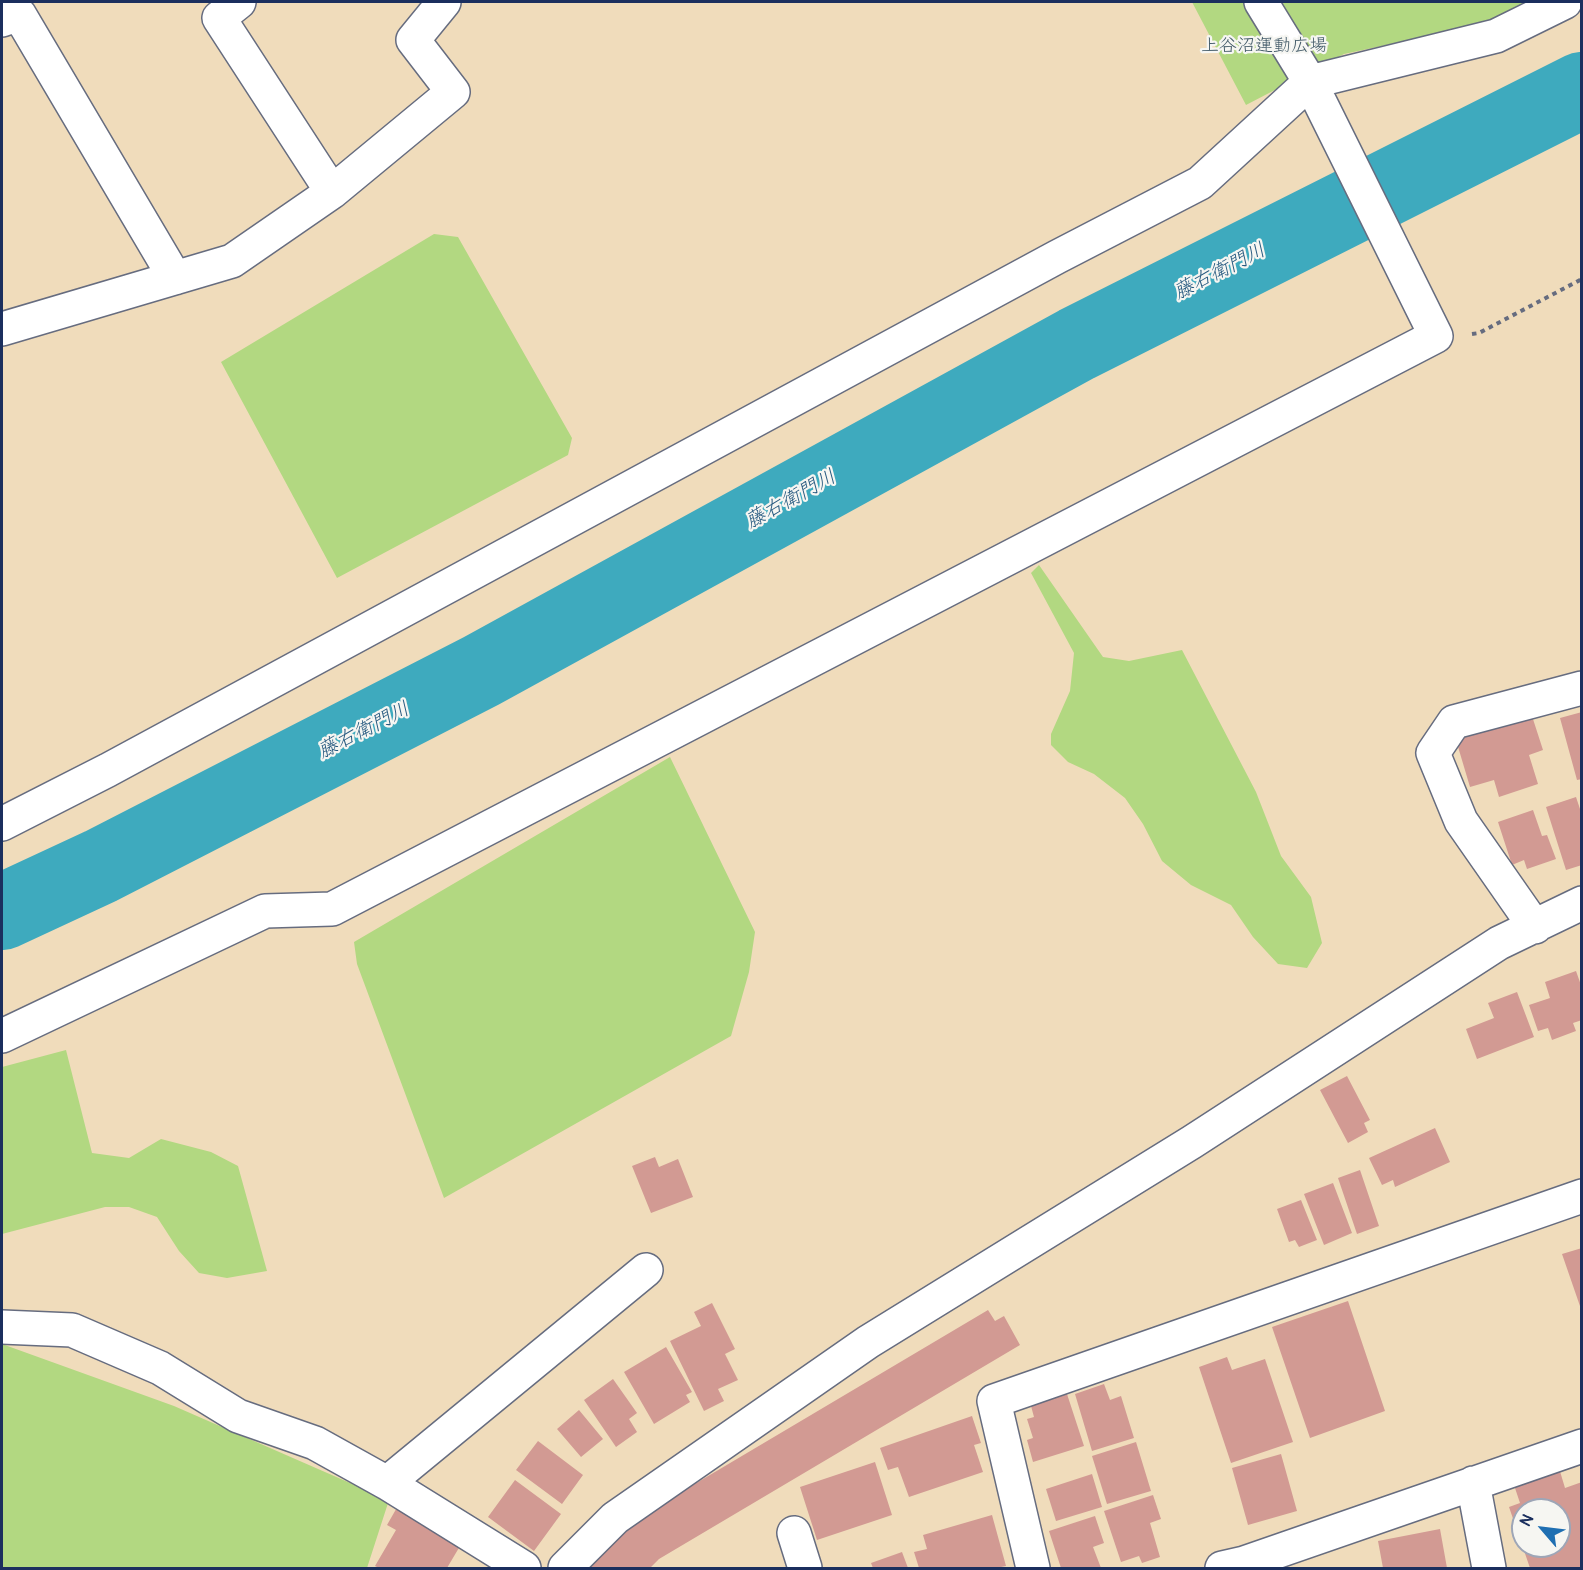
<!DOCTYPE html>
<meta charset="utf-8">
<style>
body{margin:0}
#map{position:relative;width:1583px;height:1570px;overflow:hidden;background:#f0dcbb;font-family:Pangolin,sans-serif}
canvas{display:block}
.frame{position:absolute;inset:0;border:3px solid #1b2f5e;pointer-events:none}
.north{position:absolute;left:1511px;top:1498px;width:60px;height:60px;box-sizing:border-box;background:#f6f6f2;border:2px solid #9ea6b7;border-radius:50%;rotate:298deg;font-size:16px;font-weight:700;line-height:24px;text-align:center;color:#1b2f5e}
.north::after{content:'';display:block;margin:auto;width:21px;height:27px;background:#1f6fb2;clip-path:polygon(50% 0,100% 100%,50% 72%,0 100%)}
</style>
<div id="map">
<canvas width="1583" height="1570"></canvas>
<div class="frame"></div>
<div class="north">N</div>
</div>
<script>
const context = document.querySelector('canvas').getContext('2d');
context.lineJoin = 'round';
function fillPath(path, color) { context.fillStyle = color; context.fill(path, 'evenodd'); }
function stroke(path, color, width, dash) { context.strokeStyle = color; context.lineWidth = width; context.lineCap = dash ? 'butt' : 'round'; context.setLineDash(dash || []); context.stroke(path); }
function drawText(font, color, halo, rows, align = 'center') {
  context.font = font + ' Pangolin,"Klee One",sans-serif'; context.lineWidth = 4.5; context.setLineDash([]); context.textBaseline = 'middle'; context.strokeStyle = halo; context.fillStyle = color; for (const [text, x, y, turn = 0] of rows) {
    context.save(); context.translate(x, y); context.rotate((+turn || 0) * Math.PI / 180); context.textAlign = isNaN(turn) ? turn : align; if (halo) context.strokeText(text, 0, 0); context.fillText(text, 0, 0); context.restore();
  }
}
const green = new Path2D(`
 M 1192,2 L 1531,2 L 1490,23 L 1344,54 L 1246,105 Z
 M 434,234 L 458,237 L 572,438 L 568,455 L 337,578 L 221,362 Z
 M 1039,565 L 1103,657 L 1129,661 L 1182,650 L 1256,792 L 1281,856 L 1311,897 L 1322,943 L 1307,968 L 1278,964 L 1253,937 L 1231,905 L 1191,885 L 1162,861 L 1143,824 L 1125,798 L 1094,774 L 1068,762 L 1051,745 L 1051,734 L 1070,691 L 1074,653 L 1031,573 Z
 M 670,757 L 755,932 L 749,972 L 731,1036 L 444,1198 L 357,964 L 354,942 Z
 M 66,1050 L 92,1153 L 129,1158 L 161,1139 L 211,1152 L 238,1166 L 267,1271 L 227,1278 L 199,1273 L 179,1251 L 157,1217 L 129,1207 L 105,1207 L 2,1234 L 2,1067 Z
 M 2,1344 L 174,1406 L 389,1500 L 367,1568 L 2,1568 Z`);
const river = new Path2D(`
 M 2,912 L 101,866 L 481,671 L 1077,344 L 1582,90`);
const building = new Path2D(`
 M 1582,712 L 1582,779 L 1577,780 L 1560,718 Z
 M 1532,716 L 1543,750 L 1529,755 L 1538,784 L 1499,797 L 1494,780 L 1470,787 L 1456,740 Z
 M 1576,797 L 1582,815 L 1582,865 L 1566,870 L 1546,807 Z
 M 1533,810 L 1542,836 L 1547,835 L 1556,859 L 1527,869 L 1524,860 L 1512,865 L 1498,822 Z
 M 1576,971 L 1582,988 L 1582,1020 L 1573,1023 L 1576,1031 L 1552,1040 L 1548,1028 L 1538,1031 L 1529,1005 L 1550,998 L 1545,982 Z
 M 1517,992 L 1534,1037 L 1477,1059 L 1466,1029 L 1494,1018 L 1488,1003 Z
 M 1347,1076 L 1370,1120 L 1364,1123 L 1368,1132 L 1348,1143 L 1320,1090 Z
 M 1435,1128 L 1450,1162 L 1395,1187 L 1393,1180 L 1382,1185 L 1369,1158 Z
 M 655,1157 L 659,1167 L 678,1159 L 693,1197 L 651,1213 L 632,1166 Z
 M 1360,1170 L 1379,1226 L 1357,1234 L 1338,1178 Z
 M 1333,1183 L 1352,1233 L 1324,1245 L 1304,1194 Z
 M 1301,1200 L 1317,1240 L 1299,1247 L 1295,1240 L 1289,1242 L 1277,1209 Z
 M 1582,1248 L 1582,1309 L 1581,1309 L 1562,1254 Z
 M 1348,1301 L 1385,1411 L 1310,1438 L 1272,1327 Z
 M 712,1303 L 735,1349 L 725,1354 L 738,1380 L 718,1389 L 724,1401 L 704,1411 L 670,1341 L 701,1326 L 694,1312 Z
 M 988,1310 L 995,1321 L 1004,1316 L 1020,1345 L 659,1559 L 650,1568 L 589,1568 L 634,1520 Z
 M 666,1347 L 692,1392 L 686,1395 L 690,1402 L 654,1424 L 624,1372 Z
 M 1227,1357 L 1232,1370 L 1265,1359 L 1293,1442 L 1231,1463 L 1199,1367 Z
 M 613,1379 L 637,1413 L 629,1419 L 637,1432 L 616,1447 L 584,1400 Z
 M 1104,1384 L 1110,1400 L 1121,1396 L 1134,1438 L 1092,1451 L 1075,1394 Z
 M 1067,1394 L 1084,1446 L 1033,1462 L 1027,1440 L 1033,1438 L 1027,1419 L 1034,1417 L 1031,1406 Z
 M 579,1410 L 603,1439 L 581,1457 L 557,1429 Z
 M 972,1416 L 981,1443 L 974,1445 L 983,1472 L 909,1497 L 898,1467 L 888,1470 L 880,1448 Z
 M 538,1441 L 583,1475 L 562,1504 L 516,1470 Z
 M 1136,1442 L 1151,1491 L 1107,1504 L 1092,1456 Z
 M 1281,1454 L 1297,1511 L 1248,1525 L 1232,1468 Z
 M 875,1462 L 892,1515 L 817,1540 L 800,1487 Z
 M 1559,1468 L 1565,1488 L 1582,1482 L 1582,1568 L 1530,1568 L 1509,1507 L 1520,1503 L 1514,1485 ZM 1523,1510 L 1559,1510 L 1559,1546 L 1523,1546 Z
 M 1092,1474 L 1102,1507 L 1056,1521 L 1046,1489 Z
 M 515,1480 L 561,1514 L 534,1551 L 488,1517 Z
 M 1153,1495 L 1161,1519 L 1150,1523 L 1160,1557 L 1142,1563 L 1139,1556 L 1121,1562 L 1104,1511 Z
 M 399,1504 L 463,1541 L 447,1568 L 379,1568 L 375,1566 L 396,1530 L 387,1525 Z
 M 992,1515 L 1006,1566 L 996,1568 L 919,1568 L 914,1552 L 927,1549 L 923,1535 Z
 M 1095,1516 L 1104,1543 L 1093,1547 L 1101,1568 L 1061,1568 L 1049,1531 Z
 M 1440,1529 L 1447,1568 L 1383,1568 L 1378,1541 Z
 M 902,1552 L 908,1568 L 873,1568 L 871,1563 Z`);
const path = new Path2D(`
 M 1472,334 L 1479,333 L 1582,279`);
const minor = new Path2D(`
 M 239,2 L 219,18 L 332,192
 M 2,20 L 19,14 L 175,278
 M 2,329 L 232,261 L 332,192 L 453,92 L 413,40 L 444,2
 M 2,824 L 108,770 L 1057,257 L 1200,183 L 1310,82 L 1496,36 L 1565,2
 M 1535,927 L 1461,821 L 1433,753 L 1454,722 L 1582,688
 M 2,1036 L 265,911 L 332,909 L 1436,336 L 1310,82 L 1261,2
 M 2,1327 L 72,1330 L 160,1368 L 238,1416 L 315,1443 L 387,1483 L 524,1568
 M 387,1483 L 646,1270
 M 1473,1483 L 1489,1568
 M 794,1533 L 805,1568
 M 565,1568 L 615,1518 L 868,1342 L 1192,1142 L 1499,943 L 1582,903
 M 1033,1568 L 994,1401 L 1582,1196
 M 1222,1568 L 1244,1563 L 1582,1446`);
const parkNames = [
 ["上谷沼運動広場",1264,46]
];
const waterNames = [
 ["藤右衛門川",1220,272,-27],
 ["藤右衛門川",791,500,-29],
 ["藤右衛門川",364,731,-27]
];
fillPath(green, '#b2d881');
stroke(river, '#3eaabe', 76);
fillPath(building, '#d29a93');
stroke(minor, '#666c7f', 36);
stroke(path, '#666c7f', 4, [4.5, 4.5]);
stroke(minor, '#fff', 33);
drawText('18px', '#415967', '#f6f6f2', parkNames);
drawText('italic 20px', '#275a80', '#f6f6f2', waterNames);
</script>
